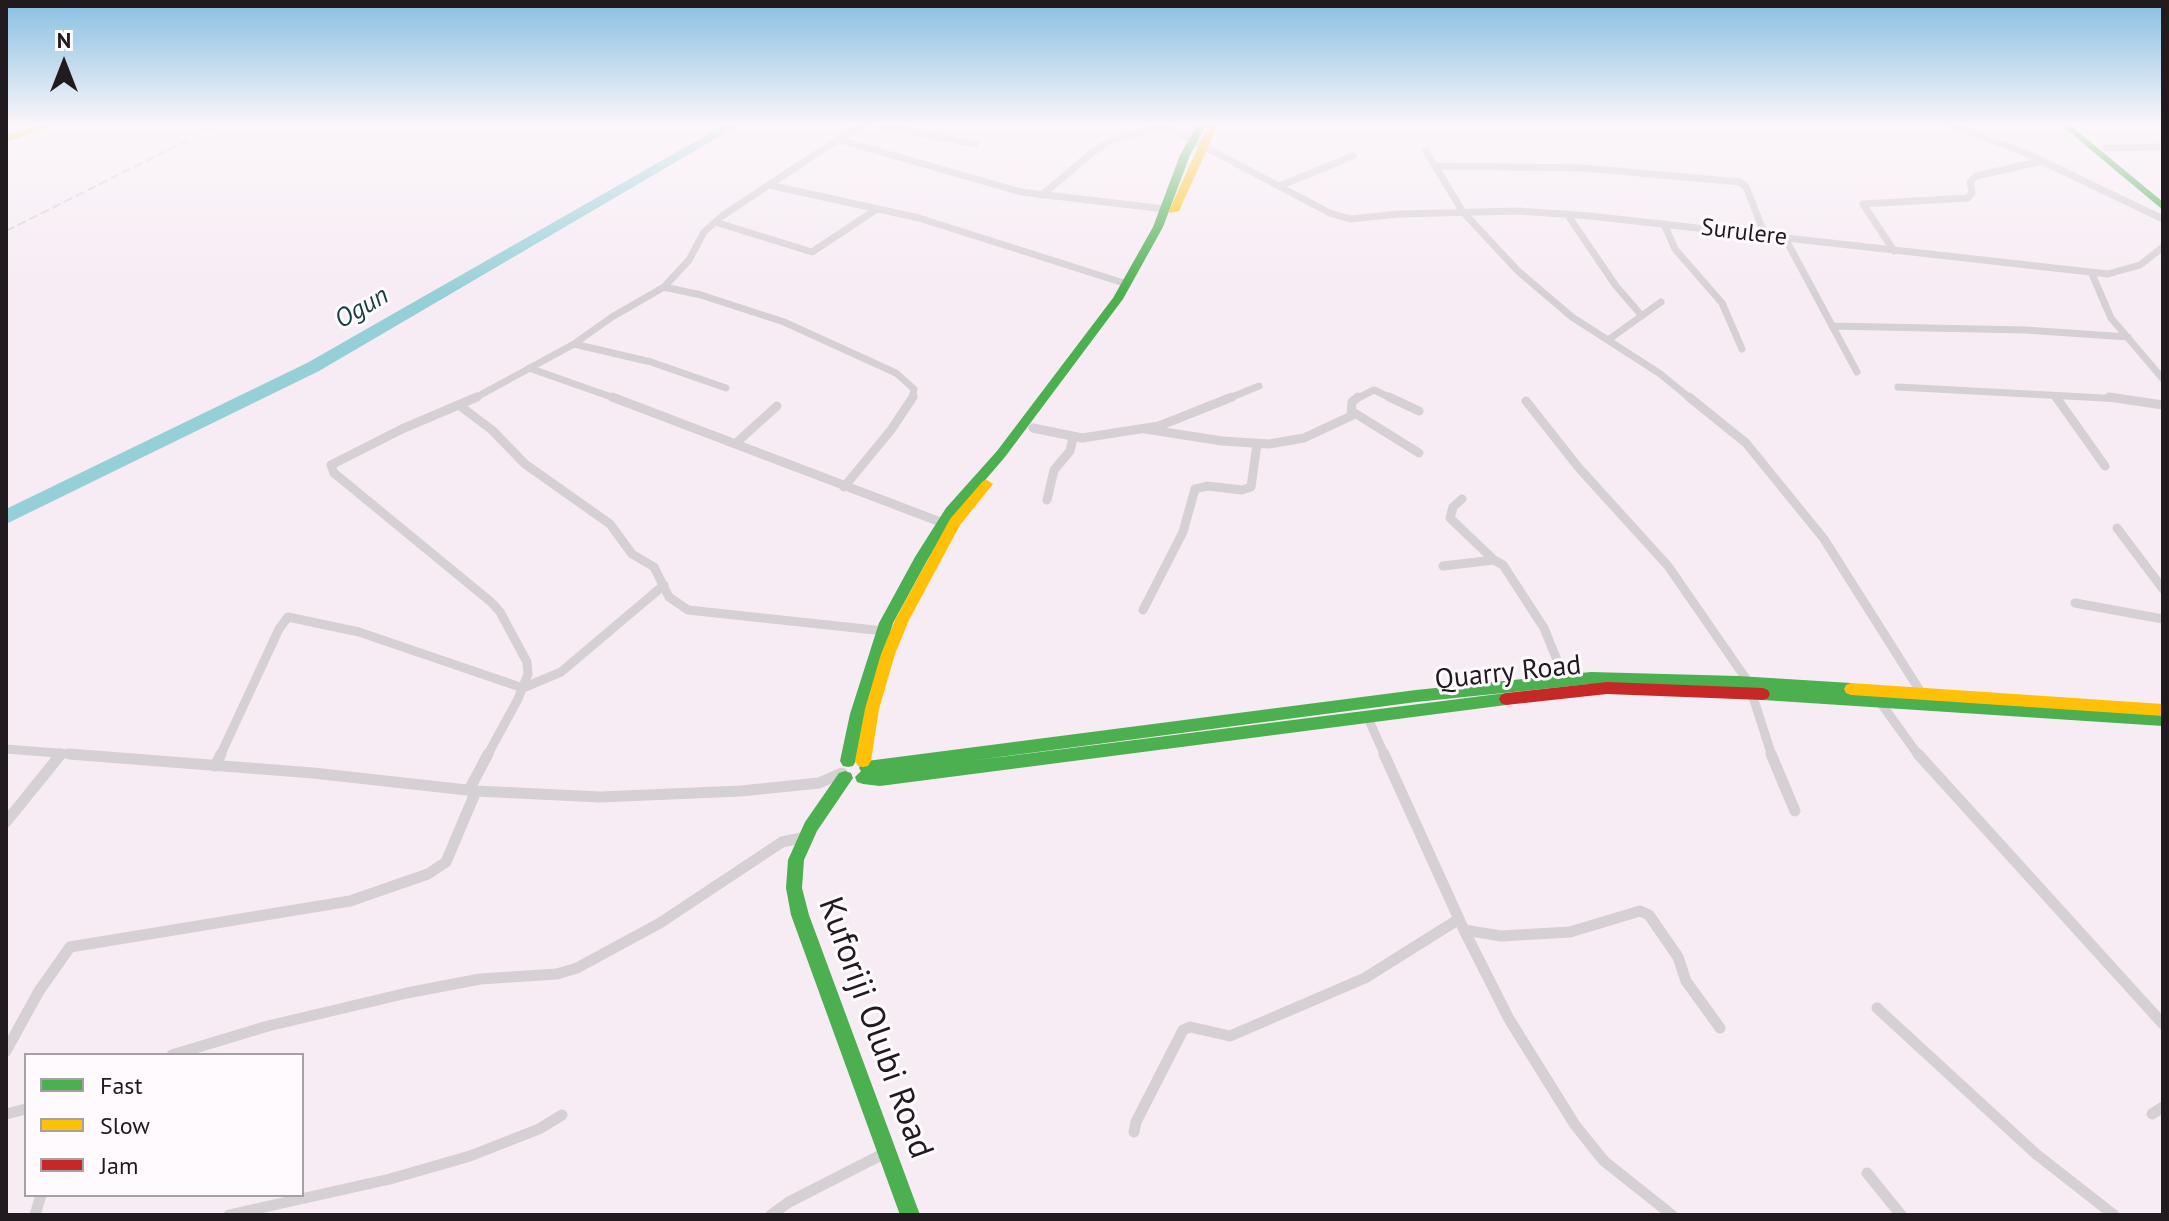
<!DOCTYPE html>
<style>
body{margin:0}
#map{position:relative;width:2169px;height:1221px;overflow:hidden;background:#f7ecf4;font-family:"PT Sans",sans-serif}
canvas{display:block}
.frame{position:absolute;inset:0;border:8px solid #211a1f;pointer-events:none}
.legend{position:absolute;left:24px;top:1053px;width:280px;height:144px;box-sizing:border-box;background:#fefafd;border:2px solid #a6a0a4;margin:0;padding:10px 14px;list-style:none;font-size:24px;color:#211a1f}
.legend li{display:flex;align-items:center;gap:16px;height:40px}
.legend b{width:40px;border:2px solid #a6a0a4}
.north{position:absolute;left:24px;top:24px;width:80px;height:80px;-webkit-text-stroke:6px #fefafd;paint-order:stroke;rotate:0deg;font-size:22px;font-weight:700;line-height:32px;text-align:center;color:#211a1f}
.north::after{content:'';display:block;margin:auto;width:28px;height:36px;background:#211a1f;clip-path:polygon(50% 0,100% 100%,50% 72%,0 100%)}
</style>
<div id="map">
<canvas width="2169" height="1221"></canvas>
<div class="frame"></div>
<ul class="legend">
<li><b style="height:10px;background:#4caf50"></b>Fast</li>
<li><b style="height:10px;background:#ffc107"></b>Slow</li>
<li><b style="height:10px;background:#c62828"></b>Jam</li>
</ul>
<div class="north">N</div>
</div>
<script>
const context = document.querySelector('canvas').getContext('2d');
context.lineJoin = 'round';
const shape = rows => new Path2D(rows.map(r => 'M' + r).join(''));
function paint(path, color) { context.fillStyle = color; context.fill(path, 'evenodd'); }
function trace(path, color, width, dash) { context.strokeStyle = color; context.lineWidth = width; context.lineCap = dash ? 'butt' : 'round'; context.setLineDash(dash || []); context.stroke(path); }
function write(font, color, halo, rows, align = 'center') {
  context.font = font + ' "PT Sans",sans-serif'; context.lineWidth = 6; context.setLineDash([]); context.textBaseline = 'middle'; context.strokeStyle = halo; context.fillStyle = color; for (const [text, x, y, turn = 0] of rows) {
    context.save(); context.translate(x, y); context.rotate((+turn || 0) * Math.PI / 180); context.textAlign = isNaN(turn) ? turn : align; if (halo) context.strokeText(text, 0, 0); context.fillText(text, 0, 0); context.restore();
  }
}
paint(shape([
 [724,125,739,125,319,371,6,524,6,509,307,363,724,125]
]), '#95cfd7');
trace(shape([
 [880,125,975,144],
 [1163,125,1330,213,1350,219,1399,214,1519,211,1590,216,2108,274,2140,265,2163,247],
 [1951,125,2023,152,2163,219],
 [839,140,1021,192,1165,209],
 [2106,148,2163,147],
 [1426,151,1463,212,1518,271,1572,317,1659,373,1691,399],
 [1435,166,1584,168,1740,182,1746,187,1765,235],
 [769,185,919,218,1127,284],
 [1282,185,1353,156],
 [1042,195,1094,151,1112,140,1167,126],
 [1567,214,1616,286,1642,316],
 [715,222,812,252,877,209],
 [1664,224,1675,249,1722,303,1742,349],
 [1785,238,1857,372],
 [1894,251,1863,204,1968,198,1972,193,1970,182,1976,176,2043,161],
 [2092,274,2111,318,2163,379],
 [664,287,701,295,784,322,896,373,914,389,912,399],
 [1832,326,2025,330,2128,337],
 [1608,340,1661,302],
 [574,344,651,362,726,388],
 [529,368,617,399],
 [1898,387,2122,399],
 [2055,396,2057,399],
 [473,399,574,344,612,317,664,287,689,260,704,232,722,216,843,136,865,125],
 [1227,399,1259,386],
 [1356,399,1374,390,1393,399]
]), '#d4d0d3', 7);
trace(shape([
 [477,397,402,429,331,465,334,473,491,602,500,612,527,662,528,674,518,699,487,756],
 [612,397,943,523],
 [1389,397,1419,411],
 [1689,397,1746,443,1824,539,1922,694],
 [2056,397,2105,466],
 [2109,397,2163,405],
 [1526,401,1579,468,1668,566,1749,683],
 [460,406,492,430,525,464,610,524,632,554,654,567,669,597,688,610,884,631],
 [1353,412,1419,453],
 [1033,428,1082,438,1159,426,1232,397],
 [1145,429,1222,441,1269,444,1304,438,1351,416,1352,402,1358,397],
 [736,443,777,406],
 [844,487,891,430,913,397],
 [1462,499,1453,507,1450,518,1494,560],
 [1047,500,1054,470,1070,451,1073,438],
 [2117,528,2163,589],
 [1443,566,1494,560,1503,565,1544,628,1565,680],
 [2075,603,2163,619],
 [1143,610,1183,532,1195,489,1207,486,1242,490,1251,487,1257,444],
 [1752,694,1772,756],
 [1880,702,1919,756],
 [1367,716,1385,756],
 [6,749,95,756],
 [220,756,279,629,288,617,359,632,523,688,561,672,664,585]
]), '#d4d0d3', 9);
trace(shape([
 [69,754,313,773,476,791,600,797,741,791,819,783,842,773],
 [1384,754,1464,930,1509,1019,1575,1125,1604,1161,1672,1215],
 [1771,754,1795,811],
 [1918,754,2163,1024],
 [215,766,221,754],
 [469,790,488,754],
 [6,822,61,754],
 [1464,930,1501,936,1570,932,1640,911,1649,915,1678,957,1686,981,1720,1028],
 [1877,1008,2036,1154,2114,1215],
 [6,1051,39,991,70,947,350,901,428,874,446,862,476,791],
 [172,1055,268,1026,407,993,480,979,557,974,577,968,660,923,782,842,806,837],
 [6,1114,26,1109],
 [2152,1114,2163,1107],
 [1134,1132,1136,1122,1183,1030,1190,1027,1230,1036,1365,978,1459,919],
 [1867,1173,1901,1215],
 [35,1215,41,1195],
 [229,1215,390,1179,470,1156,539,1129,562,1115],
 [771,1215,789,1202,887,1152]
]), '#d4d0d3', 11);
paint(shape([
 [1197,125,1206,125,1190,155,1163,227,1123,299,1005,457,956,514,928,559,893,623,866,714,856,761,853,766,848,767,843,766,840,761,850,714,879,623,915,557,946,508,997,451,1113,298,1153,227,1180,155,1197,125],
 [2061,125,2070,125,2163,202,2163,210,2061,125],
 [1591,672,1738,676,1851,683,1856,685,1858,689,1854,694,2163,714,2163,726,1763,700,1758,698,1756,694,1760,689,1591,684,1416,702,969,761,1506,693,1511,695,1513,699,1511,703,1506,705,880,786,863,784,857,782,855,777,861,771,859,768,861,763,867,761,1416,690,1591,672],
 [845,771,851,773,853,778,817,831,804,860,802,888,809,915,920,1215,900,1215,791,915,786,888,788,860,805,822,839,773,845,771]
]), '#4caf50');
paint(shape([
 [41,125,54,125,6,142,6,136,41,125],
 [1208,125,1218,125,1179,211,1170,213,1169,211,1208,125],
 [987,480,993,484,960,525,909,620,895,654,879,709,871,761,868,766,863,767,858,766,855,761,865,709,881,654,895,620,950,519,983,481,987,480],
 [1851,683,2163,704,2163,716,1851,695,1846,693,1844,689,1846,685,1851,683]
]), '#ffc107');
paint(shape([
 [1607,682,1763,688,1768,690,1770,694,1768,698,1763,700,1607,694,1506,705,1501,703,1499,699,1501,695,1506,693,1607,682]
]), '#c62828');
trace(shape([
 [6,231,218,125]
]), '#d3d1d3', 2, [9, 4]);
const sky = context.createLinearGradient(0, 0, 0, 295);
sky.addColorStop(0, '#87bfe1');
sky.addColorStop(0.42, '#fbf6fa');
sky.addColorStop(1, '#fbf6fa00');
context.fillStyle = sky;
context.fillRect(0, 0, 2169, 295);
write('24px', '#211a1f', '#fefafd', [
 ["Surulere",1744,233,7]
]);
write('italic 26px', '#143e42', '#fefafd', [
 ["Ogun",362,308,-30]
]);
write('28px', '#211a1f', '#fefafd', [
 ["Quarry Road",1508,673,-6]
]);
write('34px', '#211a1f', '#fefafd', [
 ["Kuforiji Olubi Road",875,1028,70]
]);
</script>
